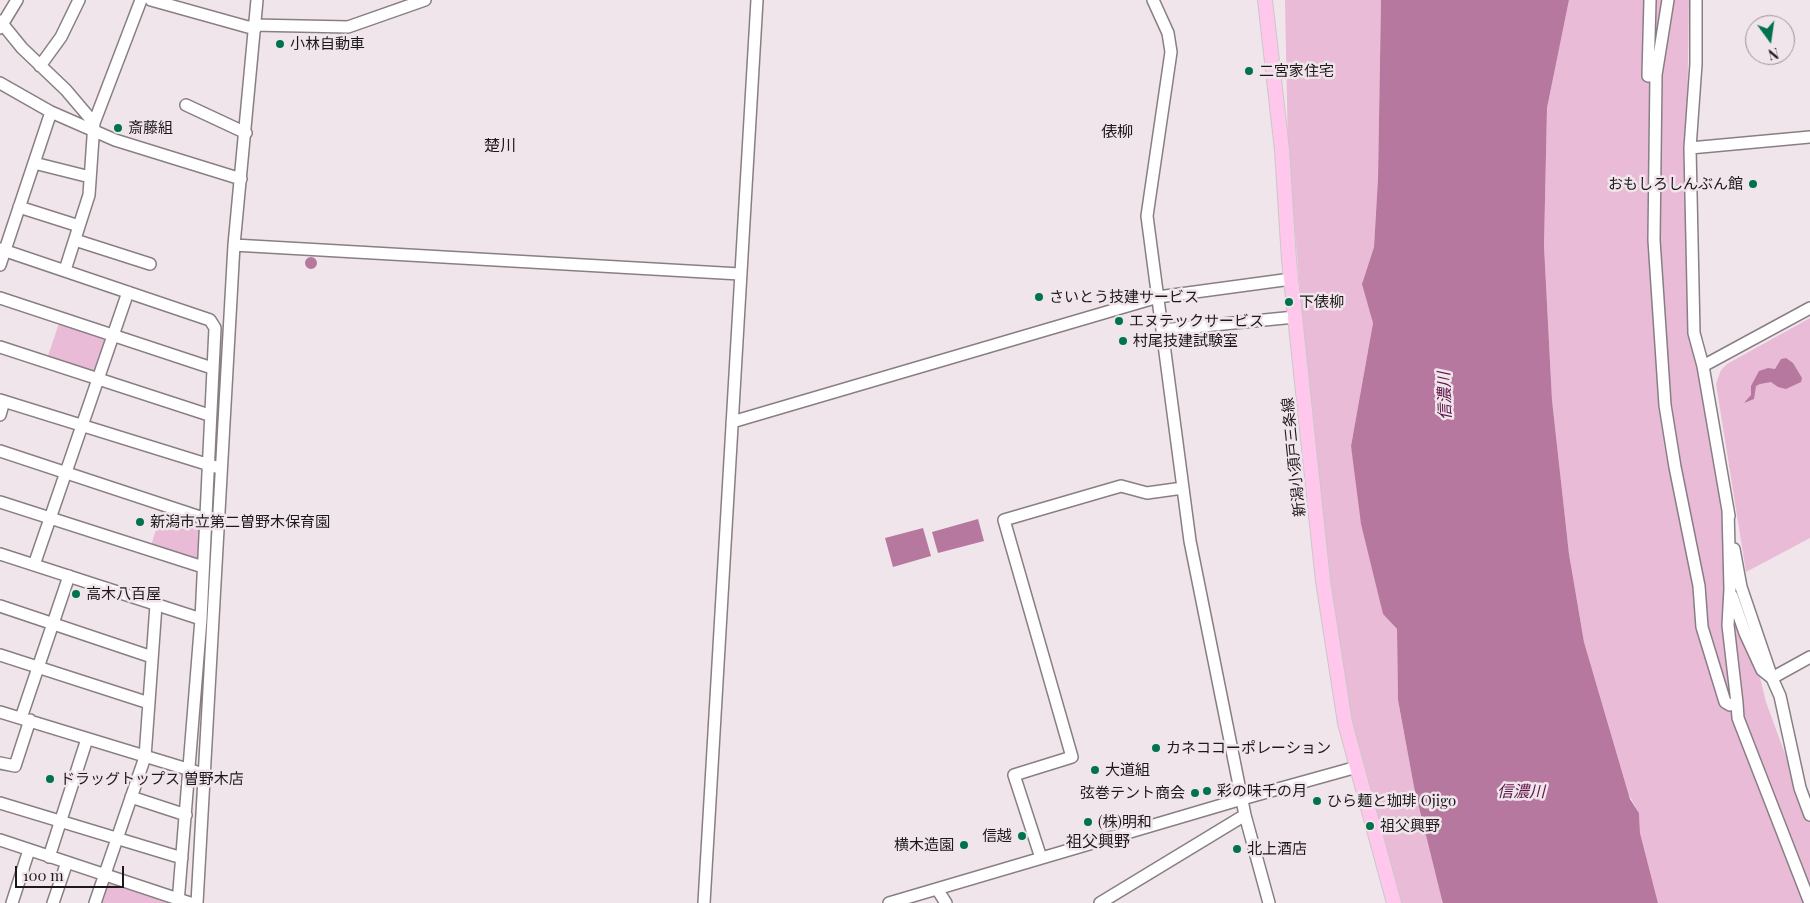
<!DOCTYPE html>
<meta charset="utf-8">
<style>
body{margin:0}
#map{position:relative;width:1810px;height:903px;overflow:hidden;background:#f0e5eb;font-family:"Playfair Display",serif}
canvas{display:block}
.north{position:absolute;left:1745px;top:15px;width:50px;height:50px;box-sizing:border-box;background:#f0e5eb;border:1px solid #9c9398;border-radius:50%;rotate:166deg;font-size:14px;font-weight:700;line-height:20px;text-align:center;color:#1d191b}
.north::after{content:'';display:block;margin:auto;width:18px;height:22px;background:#00734d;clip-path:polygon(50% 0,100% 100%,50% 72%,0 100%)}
.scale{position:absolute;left:15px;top:866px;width:109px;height:22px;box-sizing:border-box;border:2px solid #1d191b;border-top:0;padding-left:6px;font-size:15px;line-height:18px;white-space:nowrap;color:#1d191b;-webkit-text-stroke:4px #f0e5eb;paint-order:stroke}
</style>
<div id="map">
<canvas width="1810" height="903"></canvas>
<div class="north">N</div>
<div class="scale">100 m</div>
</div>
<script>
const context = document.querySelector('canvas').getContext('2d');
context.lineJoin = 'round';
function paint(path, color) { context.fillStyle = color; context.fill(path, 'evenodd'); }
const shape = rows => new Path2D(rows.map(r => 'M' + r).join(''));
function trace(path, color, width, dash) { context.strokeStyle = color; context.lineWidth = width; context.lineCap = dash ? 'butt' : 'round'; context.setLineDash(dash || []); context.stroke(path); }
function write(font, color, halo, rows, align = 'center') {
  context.font = font + ' "Playfair Display","Noto Sans JP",serif'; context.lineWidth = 5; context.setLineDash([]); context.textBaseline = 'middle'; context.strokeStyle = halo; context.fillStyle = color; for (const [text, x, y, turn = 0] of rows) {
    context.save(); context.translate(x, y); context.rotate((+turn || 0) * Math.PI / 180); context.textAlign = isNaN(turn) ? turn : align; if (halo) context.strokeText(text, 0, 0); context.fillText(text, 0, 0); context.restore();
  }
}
paint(shape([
 [1285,0,1381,0,1378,178,1374,247,1363,281,1373,323,1351,446,1383,614,1397,629,1398,700,1414,787,1443,903,1401,903,1351,718,1340,660,1311,416,1288,152],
 [1569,0,1689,0,1687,126,1703,390,1712,456,1736,581,1766,702,1810,822,1810,903,1658,903,1640,833,1639,813,1629,795,1584,642,1569,554,1552,400,1544,246,1547,108],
 [1810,318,1810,538,1746,572,1716,384,1721,370,1727,364],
 [60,320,105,336,107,341,97,372,89,374,47,359],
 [162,509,200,521,201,560,197,562,151,546],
 [106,881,168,901,170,903,99,903]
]), '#eabbd7');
paint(shape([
 [1381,0,1569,0,1547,108,1544,246,1552,400,1569,554,1584,642,1630,799,1639,813,1640,833,1658,903,1443,903,1442,900,1414,787,1398,700,1397,629,1383,614,1361,524,1351,446,1373,323,1362,284,1374,247,1378,178],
 '305 263a6 6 0 1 1 12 0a6 6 0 1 1-12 0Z',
 [1786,358,1793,363,1802,378,1801,382,1786,389,1778,387,1771,382,1760,384,1756,386,1754,399,1744,403,1751,395,1751,386,1759,371,1768,368,1775,369,1781,359],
 [978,519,984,541,938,553,932,532],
 [923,528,931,556,893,567,885,538]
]), '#b6789f');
const minor = shape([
 [151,0,255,29],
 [1153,0,1168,33,1171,52,1147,216,1190,541,1245,815,1269,903],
 [1650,0,1648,76,1656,75],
 [1668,0,1656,75,1654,240,1665,405,1675,467,1699,586,1702,627,1725,702,1730,705,1737,703,1728,625,1730,589,1728,509],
 [1696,0,1696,64,1690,148,1694,333,1703,366,1729,516],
 [0,21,22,48,66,90,94,123,89,195,65,270],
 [253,25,348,27,425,0],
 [0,28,17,0],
 [40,66,61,37,79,0],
 [0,83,51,112,115,140,241,179],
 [186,105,246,133],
 [94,123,141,0],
 [1690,148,1810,137],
 [34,163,90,177],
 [19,207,79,226],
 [75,240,150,264],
 [234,245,740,274],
 [0,249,210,320,215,328,201,619,178,903],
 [0,265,51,112],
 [0,298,212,368],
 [1162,330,1295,317],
 [0,347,209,415],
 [1703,366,1810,308],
 [0,400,216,467],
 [0,415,4,401],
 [732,422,1158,297,1291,279],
 [0,451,206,519],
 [0,502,203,567],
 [1734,549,1741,587,1772,678,1810,657],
 [0,554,201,619],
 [34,565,128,292],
 [1732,596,1745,633,1762,670,1772,678,1780,696,1800,788,1810,815],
 [0,606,152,657],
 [0,655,149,703],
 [1737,703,1738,718,1810,903],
 [0,712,197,772],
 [21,718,69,576],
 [0,763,15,766,30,720],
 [131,797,186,815],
 [0,803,182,858],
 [0,840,190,903],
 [49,857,87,739],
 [1041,858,1014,775,1072,757,1004,520,1121,486,1147,493,1183,488],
 [937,889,946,903],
 [12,903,29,850],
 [53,903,67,862],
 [95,903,145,757,156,605],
 [197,903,234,245,257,0],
 [704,903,757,0],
 [889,903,1242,799,1357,767],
 [1100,903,1245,815]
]);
const major = shape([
 [1265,0,1282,150,1289,260,1323,581,1345,723,1394,903]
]);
trace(minor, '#887f84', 14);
trace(major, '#c9c8c8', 16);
trace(minor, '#fff', 11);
trace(major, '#ffc7eb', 14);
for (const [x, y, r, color] of [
 [280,44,5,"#00734d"],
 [1249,71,5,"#00734d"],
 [118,128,5,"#00734d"],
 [1753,184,5,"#00734d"],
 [1039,297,5,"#00734d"],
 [1289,302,5,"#00734d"],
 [1119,321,5,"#00734d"],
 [1123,341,5,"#00734d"],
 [140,522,5,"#00734d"],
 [76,594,5,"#00734d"],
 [1156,748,5,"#00734d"],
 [1095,770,5,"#00734d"],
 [50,779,5,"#00734d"],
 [1207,791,5,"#00734d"],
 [1195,793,5,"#00734d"],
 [1317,801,5,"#00734d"],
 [1088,822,5,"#00734d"],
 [1370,826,5,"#00734d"],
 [1022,836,5,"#00734d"],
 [964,845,5,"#00734d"],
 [1237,849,5,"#00734d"]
]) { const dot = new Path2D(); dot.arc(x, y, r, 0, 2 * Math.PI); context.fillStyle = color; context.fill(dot); trace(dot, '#f0e5eb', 2); }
write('15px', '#1d191b', '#f0e5eb', [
 ["小林自動車",290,44],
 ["二宮家住宅",1259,71],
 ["斎藤組",128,128],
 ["おもしろしんぶん館",1743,184,"right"],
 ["さいとう技建サービス",1049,297],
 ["下俵柳",1299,302],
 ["エヌテックサービス",1129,321],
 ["村尾技建試験室",1133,341],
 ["新潟市立第二曽野木保育園",150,522],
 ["高木八百屋",86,594],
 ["カネココーポレーション",1166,748],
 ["大道組",1105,770],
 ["ドラッグトップス 曽野木店",60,779],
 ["彩の味千の月",1217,791],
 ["弦巻テント商会",1185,793,"right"],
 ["ひら麺と珈琲 Ojigo",1327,801],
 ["(株)明和",1098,822],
 ["祖父興野",1380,826],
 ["信越",1012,836,"right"],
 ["横木造園",954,845,"right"],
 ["北上酒店",1247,849]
], 'left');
write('15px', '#1d191b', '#f0e5eb', [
 ["新潟小須戸三条線",1294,457,-96]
]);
write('16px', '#1d191b', '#f0e5eb', [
 ["俵柳",1117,132],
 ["楚川",500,146],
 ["祖父興野",1098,842]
]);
write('italic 16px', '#5e1349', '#f0e5eb', [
 ["信濃川",1445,396,-92],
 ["信濃川",1521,792]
]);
</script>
